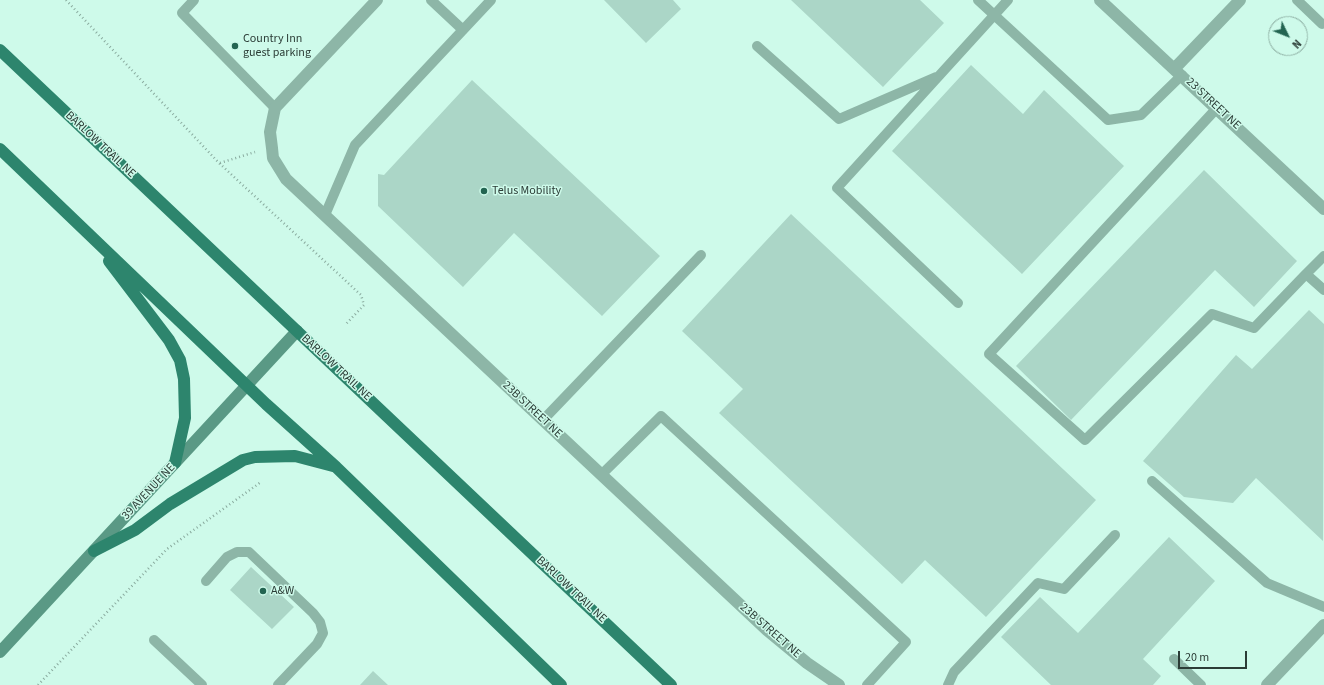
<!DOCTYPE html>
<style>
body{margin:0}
#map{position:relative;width:1324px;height:685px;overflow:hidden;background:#cefaea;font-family:"Source Sans 3",sans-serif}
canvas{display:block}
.north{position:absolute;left:1268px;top:16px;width:40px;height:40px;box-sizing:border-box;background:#cefaea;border:1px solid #8daea2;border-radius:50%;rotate:133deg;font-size:11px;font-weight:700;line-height:16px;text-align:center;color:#2b3c36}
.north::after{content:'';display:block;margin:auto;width:14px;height:18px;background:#236451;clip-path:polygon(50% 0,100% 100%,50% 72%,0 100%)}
.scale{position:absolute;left:1178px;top:651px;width:69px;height:18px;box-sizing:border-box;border:2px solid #2b3c36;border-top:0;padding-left:5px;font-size:12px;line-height:14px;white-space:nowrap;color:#2b3c36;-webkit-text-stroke:3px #cefaea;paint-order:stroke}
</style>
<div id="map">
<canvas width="1324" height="685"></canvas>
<div class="north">N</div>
<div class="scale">20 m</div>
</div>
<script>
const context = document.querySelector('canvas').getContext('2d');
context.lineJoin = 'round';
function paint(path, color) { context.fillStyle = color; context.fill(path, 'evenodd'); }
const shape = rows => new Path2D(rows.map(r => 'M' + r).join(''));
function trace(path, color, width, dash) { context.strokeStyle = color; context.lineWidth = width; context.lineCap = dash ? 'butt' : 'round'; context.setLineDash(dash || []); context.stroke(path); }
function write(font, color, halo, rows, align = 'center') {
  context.font = font + ' "Source Sans 3",sans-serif'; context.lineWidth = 3; context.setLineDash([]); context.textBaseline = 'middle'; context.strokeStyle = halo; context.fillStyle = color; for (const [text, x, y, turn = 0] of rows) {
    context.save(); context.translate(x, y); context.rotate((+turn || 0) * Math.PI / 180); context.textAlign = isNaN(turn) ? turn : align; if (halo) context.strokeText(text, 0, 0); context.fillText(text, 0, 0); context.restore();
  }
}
paint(shape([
 [604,0,673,0,681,9,646,43],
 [791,0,920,0,944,23,883,87],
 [971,65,1023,114,1044,90,1124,166,1022,274,892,151],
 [472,80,660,256,602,316,514,233,463,287,378,206,378,174,384,175],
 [1204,170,1297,261,1254,307,1215,270,1071,420,1016,366],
 [791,214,1096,500,986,617,925,560,902,584,719,413,743,389,682,331],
 [1309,310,1324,324,1323,541,1256,478,1233,503,1184,497,1143,461,1236,355,1252,369],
 [1169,537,1215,581,1143,659,1161,676,1153,685,1051,685,1001,637,1040,597,1078,633],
 [251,567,294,607,272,629,230,590],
 [373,671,388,685,360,685]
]), '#abd6c7');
trace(shape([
 [66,0,219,163,361,295,364,305,345,325],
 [220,163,255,152],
 [38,685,167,549,261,482]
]), '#89aa9e', 2.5, [1, 3]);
trace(shape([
 [194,0,182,13,275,108],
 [431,0,463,30],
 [978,0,1108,120,1141,115,1182,75],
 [1297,0,1322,24],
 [757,46,839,119,936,77],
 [1217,108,989,354,1085,440,1212,314,1254,328,1306,274],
 [325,215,355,145,491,0],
 [1324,256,1306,274,1324,290],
 [958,303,837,188,1008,0],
 [543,420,701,255],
 [601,475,661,416,906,642,867,685],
 [1152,481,1267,583,1324,607],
 [206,581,227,557,237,552,249,552,313,613,320,622,323,633,317,644,278,685],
 [154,640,202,685],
 [1174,659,1201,685],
 [948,685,954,672,1038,583,1064,589,1115,535]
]), '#8db6a7', 10);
trace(shape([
 [377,0,275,108,270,132,272,148,273,158,286,179,767,630,807,663,839,685],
 [1100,0,1324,209],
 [1175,68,1240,0],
 [1267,685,1324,625]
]), '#8db6a7', 12);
trace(shape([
 [0,652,297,331]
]), '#5a9985', 12);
trace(shape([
 [0,50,671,685],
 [0,149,266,404,336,467,561,685],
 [109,261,169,340,180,360,184,379,185,418,175,463],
 [94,551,135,530,170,504,243,460,255,457,295,456,333,466]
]), '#2d856d', 12);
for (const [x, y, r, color] of [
 [235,46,4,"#236451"],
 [484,191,4,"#236451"],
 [263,591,4,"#236451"]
]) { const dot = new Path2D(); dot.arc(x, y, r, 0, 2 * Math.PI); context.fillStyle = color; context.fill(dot); trace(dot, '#cefaea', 1.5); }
write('12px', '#2b3c36', '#cefaea', [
 ["Country Inn",243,39],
 ["guest parking",243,53],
 ["Telus Mobility",492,191],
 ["A&W",271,591]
], 'left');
write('12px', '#2b3c36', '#cefaea', [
 ["23 STREET NE",1213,104,43],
 ["BARLOW TRAIL NE",100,145,43],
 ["BARLOW TRAIL NE",336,368,43],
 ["23B STREET NE",532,410,43],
 ["39 AVENUE NE",149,492,-47],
 ["BARLOW TRAIL NE",571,590,43],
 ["23B STREET NE",770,631,41]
]);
</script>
